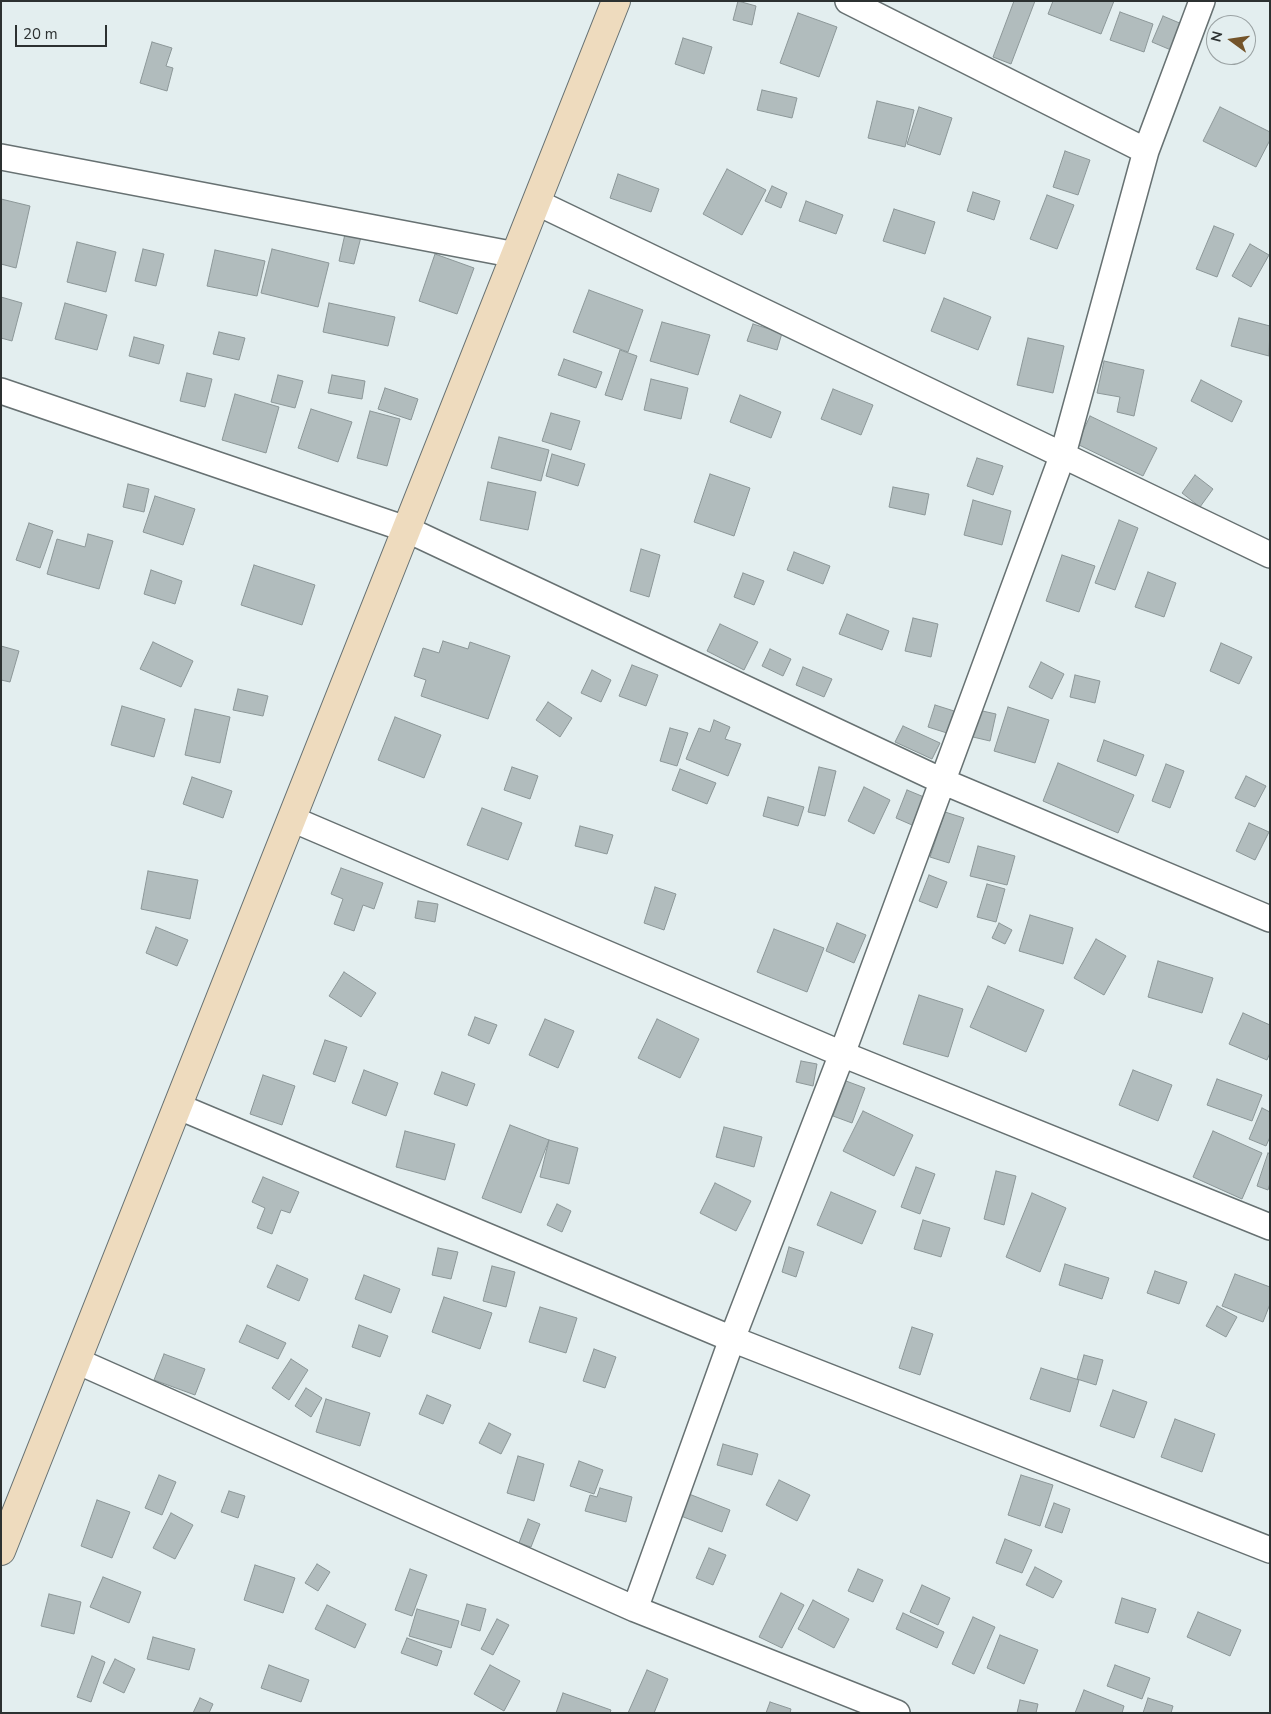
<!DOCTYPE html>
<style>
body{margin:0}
#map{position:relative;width:1271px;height:1714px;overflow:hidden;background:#e3eeef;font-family:"Nunito Sans",sans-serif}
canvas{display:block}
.frame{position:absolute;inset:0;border:2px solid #2c3131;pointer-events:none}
.north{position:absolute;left:1206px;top:15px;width:50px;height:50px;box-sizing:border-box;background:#e3eeef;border:1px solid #9aa2a3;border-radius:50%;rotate:284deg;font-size:14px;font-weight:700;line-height:20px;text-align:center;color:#2c3131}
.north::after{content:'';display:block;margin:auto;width:18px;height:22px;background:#74542a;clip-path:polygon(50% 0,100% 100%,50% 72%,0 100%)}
.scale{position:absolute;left:15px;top:25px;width:92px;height:22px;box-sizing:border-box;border:2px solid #2c3131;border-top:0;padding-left:6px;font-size:15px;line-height:18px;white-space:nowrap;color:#2c3131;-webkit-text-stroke:4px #e3eeef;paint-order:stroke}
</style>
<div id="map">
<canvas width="1271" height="1714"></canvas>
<div class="frame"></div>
<div class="north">N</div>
<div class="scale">20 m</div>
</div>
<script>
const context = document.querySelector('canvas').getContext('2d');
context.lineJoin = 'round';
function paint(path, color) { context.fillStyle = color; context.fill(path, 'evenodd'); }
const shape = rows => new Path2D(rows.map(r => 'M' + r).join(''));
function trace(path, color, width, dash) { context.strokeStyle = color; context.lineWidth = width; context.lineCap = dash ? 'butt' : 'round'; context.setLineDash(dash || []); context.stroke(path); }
const building = shape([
 [738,1,756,6,752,25,733,20,738,1],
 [1014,1,1035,1,1011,64,993,57,1014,1],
 [1053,1,1114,1,1101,34,1048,14,1053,1],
 [1120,12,1153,24,1144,52,1110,40,1120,12],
 [798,13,837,27,819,77,780,63,798,13],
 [1163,16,1189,27,1178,53,1152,42,1163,16],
 [683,38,712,47,704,74,675,64,683,38],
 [152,42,172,48,166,66,173,68,167,91,140,83,152,42],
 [762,90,797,98,792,118,757,110,762,90],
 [877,101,914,110,905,147,868,138,877,101],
 [919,107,952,118,940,155,907,144,919,107],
 [1220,107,1270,132,1270,140,1256,167,1203,141,1220,107],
 [1065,151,1090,160,1078,195,1053,187,1065,151],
 [727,169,766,190,742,235,703,214,727,169],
 [618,174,659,189,651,212,610,198,618,174],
 [772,186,787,193,781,208,765,201,772,186],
 [973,192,1000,201,994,220,967,211,973,192],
 [1047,195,1074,205,1057,249,1030,239,1047,195],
 [1,199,30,206,16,268,1,264,1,199],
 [806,201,843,215,836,234,799,221,806,201],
 [894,209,935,222,925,254,883,241,894,209],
 [1214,226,1234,234,1217,277,1196,269,1214,226],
 [345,234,361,237,354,264,339,261,345,234],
 [77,242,116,252,106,292,67,282,77,242],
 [1250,244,1269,255,1251,287,1232,276,1250,244],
 [143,249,164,254,156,286,135,281,143,249],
 [272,249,329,263,318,307,261,293,272,249],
 [215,250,265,261,257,296,207,286,215,250],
 [435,254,474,268,457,314,419,301,435,254],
 [589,290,643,310,628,352,573,332,589,290],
 [1,297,22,303,12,341,1,338,1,297],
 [944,298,991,317,978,350,931,331,944,298],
 [65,303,107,315,97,350,55,339,65,303],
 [329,303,395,317,388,346,323,332,329,303],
 [1239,318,1270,326,1269,356,1231,346,1239,318],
 [662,322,710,335,698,375,650,361,662,322],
 [753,324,782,333,777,350,747,341,753,324],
 [219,332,245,338,239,360,213,354,219,332],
 [134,337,164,345,159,364,129,356,134,337],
 [1028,338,1064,346,1053,393,1017,385,1028,338],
 [620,350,637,356,622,400,605,395,620,350],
 [564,359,602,372,596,388,558,375,564,359],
 [1104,361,1144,370,1134,416,1117,412,1120,397,1097,393,1104,361],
 [187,373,212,379,205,407,180,401,187,373],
 [278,375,303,381,295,408,271,402,278,375],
 [332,375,365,381,362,399,328,393,332,375],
 [651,379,688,388,681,419,644,410,651,379],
 [1201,380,1242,401,1232,422,1191,401,1201,380],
 [385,388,418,399,411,420,378,409,385,388],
 [833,389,873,405,861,435,821,419,833,389],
 [235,394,279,407,266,453,222,440,235,394],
 [740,395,781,412,771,438,730,422,740,395],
 [311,409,352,422,338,462,298,448,311,409],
 [370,411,400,419,387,466,357,458,370,411],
 [551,413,580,421,571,450,542,441,551,413],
 [1090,416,1157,448,1143,476,1077,444,1090,416],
 [499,437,549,450,541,481,491,468,499,437],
 [552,454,585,464,578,486,546,476,552,454],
 [977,458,1003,466,993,495,967,486,977,458],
 [710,474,750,488,734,536,694,522,710,474],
 [1195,475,1213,489,1200,507,1182,493,1195,475],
 [488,482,536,492,528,530,480,520,488,482],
 [128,484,149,489,144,512,123,507,128,484],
 [893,487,929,494,925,515,889,507,893,487],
 [155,496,195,509,183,545,143,532,155,496],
 [973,500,1011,511,1002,545,964,535,973,500],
 [1119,520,1138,528,1115,590,1095,583,1119,520],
 [29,523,53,531,40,568,16,560,29,523],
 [88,534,113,541,99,589,47,574,57,539,85,547,88,534],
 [641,549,660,555,649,597,630,591,641,549],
 [794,552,830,566,823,584,787,570,794,552],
 [1062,555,1095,566,1079,612,1046,601,1062,555],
 [254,565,315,585,302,625,241,605,254,565],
 [151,570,182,581,175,604,144,594,151,570],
 [1148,572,1176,583,1164,617,1135,607,1148,572],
 [743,573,764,581,754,605,734,597,743,573],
 [847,614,889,631,882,650,839,634,847,614],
 [913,618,938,624,931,657,905,651,913,618],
 [720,624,758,642,744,670,707,651,720,624],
 [443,641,468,649,470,642,510,656,488,719,421,696,426,680,414,676,423,648,439,653,443,641],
 [153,642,193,661,181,687,140,669,153,642],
 [1221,643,1252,657,1239,684,1210,671,1221,643],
 [1,646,19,651,10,682,1,680,1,646],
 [770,649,791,659,783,676,762,666,770,649],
 [1041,662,1064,674,1052,699,1029,687,1041,662],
 [632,665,658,675,646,706,619,696,632,665],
 [803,667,832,679,824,697,796,685,803,667],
 [592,670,611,680,601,702,581,693,592,670],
 [1075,675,1100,681,1095,703,1070,697,1075,675],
 [238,689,268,696,263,716,233,710,238,689],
 [548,702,572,718,560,737,536,720,548,702],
 [935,705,954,711,947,733,928,727,935,705],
 [122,706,165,719,154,757,111,745,122,706],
 [1008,707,1049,720,1035,763,994,751,1008,707],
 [195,709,230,717,220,763,185,755,195,709],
 [978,710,996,714,990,741,973,737,978,710],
 [395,717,441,735,424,778,378,760,395,717],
 [714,720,730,727,725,739,741,744,728,776,686,759,699,728,710,732,714,720],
 [903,726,940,743,932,759,895,742,903,726],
 [670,728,688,733,677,766,660,761,670,728],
 [1104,740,1144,755,1136,776,1097,761,1104,740],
 [1058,763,1134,795,1118,833,1043,801,1058,763],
 [1166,764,1184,771,1170,808,1152,801,1166,764],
 [512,767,538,776,530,799,504,790,512,767],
 [819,767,836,771,825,816,808,812,819,767],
 [680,769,716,783,707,804,672,790,680,769],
 [1246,776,1266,786,1255,807,1235,798,1246,776],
 [192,777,232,791,223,818,183,804,192,777],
 [864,787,890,800,874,834,848,821,864,787],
 [907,790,924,797,912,825,896,818,907,790],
 [768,797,804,807,798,826,763,816,768,797],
 [482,808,522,823,508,860,467,845,482,808],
 [945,812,964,818,949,863,930,857,945,812],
 [1249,823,1269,832,1255,860,1236,851,1249,823],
 [580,826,613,835,607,854,575,846,580,826],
 [978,846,1015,856,1007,885,970,876,978,846],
 [341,868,383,883,374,909,363,905,354,931,334,924,343,899,331,894,341,868],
 [148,871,198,880,190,919,141,909,148,871],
 [929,875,947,882,937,908,919,901,929,875],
 [987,884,1005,889,996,922,977,917,987,884],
 [655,887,676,894,664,930,644,923,655,887],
 [418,901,438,904,435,922,415,918,418,901],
 [1030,915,1073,928,1063,964,1019,951,1030,915],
 [837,923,866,935,854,963,826,951,837,923],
 [999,923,1012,930,1005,944,992,938,999,923],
 [156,927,188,940,177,966,146,953,156,927],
 [774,929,824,948,807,992,757,972,774,929],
 [1096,939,1126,956,1104,995,1074,978,1096,939],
 [1158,961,1213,978,1202,1013,1148,997,1158,961],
 [344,972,376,993,361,1017,329,996,344,972],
 [988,986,1044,1010,1026,1052,970,1027,988,986],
 [919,995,963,1009,948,1057,903,1044,919,995],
 [1243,1013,1270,1025,1270,1053,1267,1060,1229,1044,1243,1013],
 [475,1017,497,1025,489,1044,468,1035,475,1017],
 [545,1019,574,1031,558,1068,529,1055,545,1019],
 [657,1019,699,1039,680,1078,638,1058,657,1019],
 [325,1040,347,1047,335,1082,313,1074,325,1040],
 [801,1061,817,1064,813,1086,796,1082,801,1061],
 [364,1070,398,1083,386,1116,352,1103,364,1070],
 [1133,1070,1172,1085,1158,1121,1119,1105,1133,1070],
 [442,1072,475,1084,467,1106,434,1094,442,1072],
 [263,1075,295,1086,282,1125,250,1114,263,1075],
 [1217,1079,1262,1095,1252,1121,1207,1105,1217,1079],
 [846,1081,865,1088,852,1123,833,1116,846,1081],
 [1262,1108,1270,1112,1270,1137,1266,1146,1249,1139,1262,1108],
 [863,1111,913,1135,894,1176,843,1151,863,1111],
 [510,1125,549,1140,521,1213,482,1198,510,1125],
 [724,1127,762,1137,754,1167,716,1157,724,1127],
 [405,1131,455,1144,445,1180,396,1167,405,1131],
 [1213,1131,1262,1153,1242,1199,1193,1177,1213,1131],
 [549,1140,578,1148,569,1184,540,1177,549,1140],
 [1268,1153,1270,1154,1270,1183,1268,1190,1257,1186,1268,1153],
 [916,1167,935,1174,920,1214,901,1207,916,1167],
 [996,1171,1016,1176,1004,1225,984,1219,996,1171],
 [263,1177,299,1192,290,1213,281,1210,272,1234,257,1228,265,1208,252,1202,263,1177],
 [715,1183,751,1201,736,1231,700,1213,715,1183],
 [831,1192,876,1211,862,1244,817,1225,831,1192],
 [1032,1193,1066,1208,1040,1272,1006,1257,1032,1193],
 [557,1204,571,1211,562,1232,547,1225,557,1204],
 [923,1220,950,1228,941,1257,914,1249,923,1220],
 [789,1247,804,1252,796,1277,782,1272,789,1247],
 [438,1248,458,1252,451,1279,432,1275,438,1248],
 [1065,1264,1109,1278,1102,1299,1059,1285,1065,1264],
 [277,1265,308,1279,299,1301,267,1287,277,1265],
 [492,1266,515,1272,506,1307,483,1301,492,1266],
 [1155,1271,1187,1282,1179,1304,1147,1293,1155,1271],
 [1235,1274,1270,1287,1270,1304,1263,1322,1222,1306,1235,1274],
 [364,1275,400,1289,391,1313,355,1299,364,1275],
 [444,1297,492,1313,480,1349,432,1332,444,1297],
 [1217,1306,1237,1317,1226,1337,1206,1326,1217,1306],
 [540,1307,577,1318,566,1353,529,1342,540,1307],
 [247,1325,286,1343,278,1359,239,1342,247,1325],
 [359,1325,388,1336,380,1357,352,1347,359,1325],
 [912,1327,933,1334,920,1375,899,1368,912,1327],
 [594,1349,616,1357,605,1388,583,1381,594,1349],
 [164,1354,205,1369,195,1395,154,1380,164,1354],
 [1084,1355,1103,1360,1096,1385,1077,1379,1084,1355],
 [291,1359,308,1370,289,1400,272,1388,291,1359],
 [1041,1368,1079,1380,1070,1412,1030,1399,1041,1368],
 [306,1388,322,1398,311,1417,295,1406,306,1388],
 [1113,1390,1147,1402,1134,1438,1100,1426,1113,1390],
 [427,1395,451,1405,443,1424,419,1414,427,1395],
 [326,1399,370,1413,360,1446,316,1432,326,1399],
 [1175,1419,1215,1434,1202,1472,1161,1457,1175,1419],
 [489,1423,511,1434,501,1454,479,1443,489,1423],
 [723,1444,758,1454,752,1475,717,1465,723,1444],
 [518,1456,544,1464,534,1501,507,1493,518,1456],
 [579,1461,603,1470,594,1494,570,1486,579,1461],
 [159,1475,176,1482,162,1515,145,1508,159,1475],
 [1021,1475,1053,1485,1040,1526,1008,1515,1021,1475],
 [779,1480,810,1495,797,1521,766,1505,779,1480],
 [600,1488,632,1497,626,1522,585,1511,590,1495,597,1497,600,1488],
 [229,1491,245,1496,238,1518,221,1512,229,1491],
 [689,1494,730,1510,722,1532,681,1516,689,1494],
 [97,1500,130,1512,112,1558,81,1546,97,1500],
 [1054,1503,1070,1509,1062,1533,1045,1527,1054,1503],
 [171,1513,193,1525,175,1559,153,1548,171,1513],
 [528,1519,540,1524,531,1547,519,1543,528,1519],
 [1005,1539,1032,1550,1022,1573,996,1563,1005,1539],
 [709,1548,726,1555,713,1585,696,1578,709,1548],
 [317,1564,330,1572,318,1591,305,1583,317,1564],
 [255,1565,295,1578,283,1613,244,1600,255,1565],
 [1035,1567,1062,1581,1053,1598,1026,1585,1035,1567],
 [410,1569,427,1575,412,1616,395,1610,410,1569],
 [858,1569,883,1580,873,1602,848,1591,858,1569],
 [103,1577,141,1592,129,1623,90,1607,103,1577],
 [922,1585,950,1598,938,1625,910,1612,922,1585],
 [781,1593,804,1605,782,1648,759,1637,781,1593],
 [49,1594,81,1602,74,1634,41,1626,49,1594],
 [1122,1598,1156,1609,1148,1633,1115,1623,1122,1598],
 [813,1600,849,1619,834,1648,798,1629,813,1600],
 [467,1604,486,1609,480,1631,461,1625,467,1604],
 [327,1605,366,1624,355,1648,315,1629,327,1605],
 [417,1609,459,1621,451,1648,409,1636,417,1609],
 [1198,1612,1241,1630,1230,1656,1187,1637,1198,1612],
 [903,1613,944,1632,937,1648,896,1629,903,1613],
 [973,1617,995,1627,974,1674,952,1664,973,1617],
 [497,1619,509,1625,493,1655,481,1649,497,1619],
 [1000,1635,1038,1650,1024,1684,987,1668,1000,1635],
 [153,1637,195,1649,189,1670,147,1659,153,1637],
 [407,1638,442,1651,437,1666,401,1653,407,1638],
 [92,1656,105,1662,91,1702,77,1697,92,1656],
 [115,1659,135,1669,124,1693,103,1683,115,1659],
 [269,1665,309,1680,301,1702,261,1688,269,1665],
 [490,1665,520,1681,504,1711,474,1694,490,1665],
 [1115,1665,1150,1678,1142,1699,1107,1686,1115,1665],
 [647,1670,668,1679,654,1713,628,1713,647,1670],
 [1084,1690,1124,1706,1122,1713,1075,1713,1084,1690],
 [563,1693,611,1710,610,1713,556,1713,563,1693],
 [200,1698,213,1704,209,1713,193,1713,200,1698],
 [1148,1698,1173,1706,1171,1713,1143,1713,1148,1698],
 [1020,1700,1038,1704,1036,1713,1017,1713,1020,1700],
 [770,1702,791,1709,790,1713,766,1713,770,1702]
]);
paint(building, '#b1bcbd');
trace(building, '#8c9798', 1);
const street = shape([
 [848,1,1146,151],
 [1,157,516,255],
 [536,202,1270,555],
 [1,391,406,529,942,781,1270,919],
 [292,819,842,1054,1270,1227],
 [177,1106,732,1339,1270,1550],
 [77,1361,635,1609,897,1713],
 [635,1609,732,1339,842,1054,1063,454,1146,151,1202,1]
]);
const secondary = shape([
 [1,1551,616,1]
]);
trace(street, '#677172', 28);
trace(secondary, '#677172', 30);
trace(street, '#fff', 25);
trace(secondary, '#eedbbe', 28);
</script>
